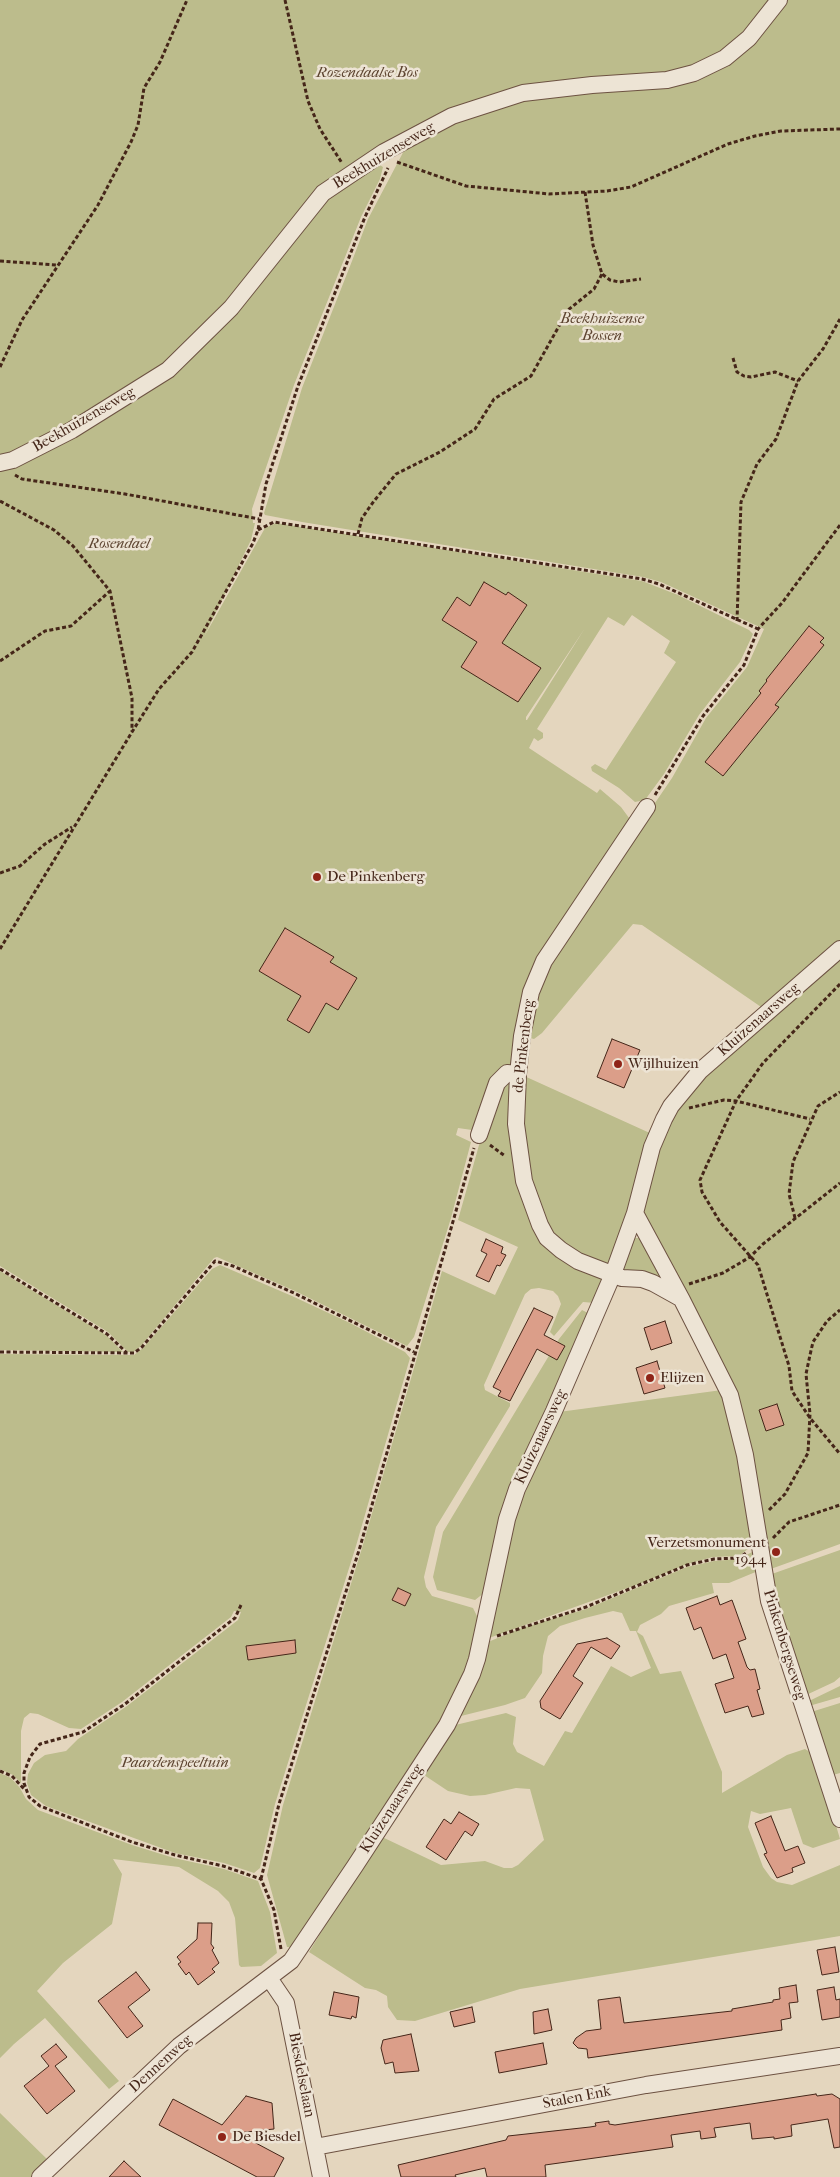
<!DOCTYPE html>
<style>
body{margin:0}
canvas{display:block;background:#e4d6be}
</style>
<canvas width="840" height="2177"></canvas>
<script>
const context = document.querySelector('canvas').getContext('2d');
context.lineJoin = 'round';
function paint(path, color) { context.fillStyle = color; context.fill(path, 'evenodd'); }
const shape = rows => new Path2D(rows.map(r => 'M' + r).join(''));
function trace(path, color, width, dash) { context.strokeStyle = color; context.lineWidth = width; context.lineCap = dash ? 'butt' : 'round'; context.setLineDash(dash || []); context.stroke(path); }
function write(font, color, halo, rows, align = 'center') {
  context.font = font + ' "IM FELL French Canon",serif'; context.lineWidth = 5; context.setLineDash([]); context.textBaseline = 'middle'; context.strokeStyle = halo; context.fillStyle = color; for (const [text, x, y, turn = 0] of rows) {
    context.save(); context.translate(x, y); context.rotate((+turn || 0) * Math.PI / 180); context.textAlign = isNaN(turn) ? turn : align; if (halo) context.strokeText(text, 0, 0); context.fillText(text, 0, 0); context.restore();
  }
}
paint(shape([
 [0,0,774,0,745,36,693,69,522,89,334,176,227,306,165,365,70,425,0,459],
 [785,0,840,0,840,943,764,1009,642,925,633,924,542,1033,534,1039,527,1037,535,994,561,941,672,778,706,718,747,667,764,629,661,582,643,577,302,522,265,515,264,513,302,388,352,261,368,219,407,145,453,120,524,97,695,77],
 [378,164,383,167,380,179,361,217,294,385,252,509,253,523,255,523,251,540,204,637,265,528,276,523,642,581,678,595,749,630,753,634,740,662,699,715,664,774,645,800,635,802,619,788,592,771,591,767,595,764,606,770,676,662,664,653,670,641,632,615,624,626,608,617,537,729,543,733,543,738,538,741,534,738,529,748,597,793,600,789,621,807,632,822,539,959,513,1068,472,1130,458,1128,456,1135,471,1142,451,1218,414,1337,407,1346,295,1291,217,1257,214,1258,141,1346,133,1352,128,1352,108,1332,0,1266,0,469,170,374,328,197],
 [585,628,527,720,526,720,526,717],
 [840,955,840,1544,768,1570,749,1455,651,1234,641,1207,657,1149,688,1091],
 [522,1075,652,1134,610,1265,601,1266,562,1246,544,1223,523,1151],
 [510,1077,535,1225,604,1278,595,1303,583,1302,554,1336,550,1332,561,1304,558,1296,553,1291,539,1288,531,1289,525,1294,484,1385,485,1390,510,1403,510,1406,436,1527,424,1577,426,1587,432,1596,473,1608,479,1620,472,1658,451,1707,294,1948,287,1947,267,1875,283,1805,362,1548,442,1271,495,1295,518,1247,458,1220,479,1145,501,1084],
 [634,1238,640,1238,669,1283,620,1269],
 [220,1265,292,1296,350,1323,405,1352,410,1358,356,1546,275,1804,260,1868,254,1873,224,1863,175,1853,46,1806,31,1795,27,1783,28,1774,34,1763,45,1755,66,1751,78,1739,127,1706,238,1620,241,1612,234,1611,231,1617,122,1702,81,1729,69,1728,38,1714,30,1713,24,1718,21,1731,21,1783,13,1775,0,1769,0,1354,134,1355,143,1348,212,1269],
 [0,1271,106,1335,123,1352,0,1350],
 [582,1310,592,1315,484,1593,475,1600,437,1590,433,1577,443,1532,559,1339],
 [722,1390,732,1418,753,1545,739,1556,713,1557,687,1564,647,1581,489,1638,512,1520,559,1412],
 [840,1550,840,1677,834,1682,804,1696,769,1575],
 [754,1551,758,1571,729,1583,712,1583,714,1593,669,1606,661,1614,640,1625,637,1632,643,1636,660,1674,681,1671,722,1772,722,1793,787,1755,805,1749,815,1755,840,1839,813,1848,803,1844,791,1808,760,1814,751,1811,748,1827,763,1867,771,1878,777,1882,792,1885,840,1865,840,1936,520,1989,415,2021,397,2020,388,2007,387,1996,376,1990,365,1988,309,1952,380,1836,441,1865,485,1861,504,1868,512,1868,518,1865,544,1840,530,1789,516,1788,485,1795,470,1796,448,1791,421,1773,451,1726,506,1713,516,1717,513,1744,517,1752,544,1766,565,1731,572,1733,611,1666,631,1677,651,1668,636,1631,630,1631,622,1613,613,1611,585,1618,560,1626,548,1636,543,1656,542,1673,525,1698,505,1705,457,1717,488,1642,522,1628,586,1609,687,1567,714,1561,739,1559],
 [840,1686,840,1697,809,1706,807,1702],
 [840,1703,840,1773,833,1775,811,1712],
 [0,1773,11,1778,20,1788,26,1799,38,1810,132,1845,174,1858,224,1869,258,1881,270,1912,277,1953,261,1966,241,1967,239,1965,235,1918,229,1902,218,1891,179,1867,113,1859,122,1874,112,1924,63,1963,37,1991,119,2081,109,2089,45,2018,14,2044,0,2058],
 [0,2113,49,2161,31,2177,0,2177]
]), '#bcbc8c');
const building = shape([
 [484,582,506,595,508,592,527,605,502,643,541,668,518,702,461,667,477,642,442,620,457,597,470,606,484,582],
 [809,626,824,638,820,642,824,645,775,705,779,707,723,776,705,762,761,693,759,691,767,681,766,680,809,626],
 [285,928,334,957,330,962,357,978,338,1010,326,1003,309,1033,287,1020,301,996,259,971,285,928],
 [612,1039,640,1050,624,1088,597,1077,612,1039],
 [486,1239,503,1247,501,1253,506,1255,500,1266,497,1265,489,1282,476,1276,487,1254,481,1251,486,1239],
 [534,1308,553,1317,544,1335,565,1346,557,1360,537,1349,510,1401,498,1396,501,1391,493,1387,534,1308],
 [665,1321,672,1343,651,1350,644,1328,665,1321],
 [657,1361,665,1388,644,1394,636,1368,657,1361],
 [777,1404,784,1425,766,1431,759,1410,777,1404],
 [398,1588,411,1594,405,1606,392,1600,398,1588],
 [717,1596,720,1605,732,1600,746,1639,738,1642,747,1667,750,1670,755,1669,760,1689,757,1690,764,1714,752,1717,748,1706,725,1713,715,1684,734,1678,726,1654,713,1659,701,1627,694,1630,686,1608,717,1596],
 [607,1638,620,1646,611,1659,591,1647,573,1676,583,1683,581,1686,560,1719,541,1708,540,1701,577,1644,607,1638],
 [295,1640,296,1653,248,1660,246,1646,295,1640],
 [459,1812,479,1824,472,1836,465,1831,446,1860,426,1847,444,1819,451,1824,459,1812],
 [771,1816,785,1851,798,1846,805,1863,792,1868,793,1872,777,1878,764,1854,767,1853,755,1823,771,1816],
 [198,1923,212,1923,211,1944,214,1948,212,1950,219,1963,212,1969,215,1972,198,1985,189,1972,186,1975,178,1964,181,1962,177,1957,197,1939,198,1923],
 [835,1947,839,1972,822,1975,817,1950,835,1947],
 [136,1972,150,1990,128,2007,143,2026,127,2038,98,2001,136,1972],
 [796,1985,798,2002,789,2003,791,2018,781,2020,782,2030,588,2058,587,2049,578,2048,573,2043,576,2038,586,2031,601,2029,598,2000,620,1997,624,2023,732,2011,732,2009,773,2002,773,2000,780,1999,779,1988,796,1985],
 [834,1987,836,2000,840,1999,840,2017,822,2020,817,1990,834,1987],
 [334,1992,359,1997,356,2018,352,2016,351,2019,329,2015,334,1992],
 [472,2007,475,2022,454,2027,450,2012,472,2007],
 [548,2009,552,2030,534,2034,533,2012,548,2009],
 [411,2034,419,2071,395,2073,393,2062,385,2064,381,2048,383,2040,411,2034],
 [543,2043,547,2064,499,2073,495,2052,543,2043],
 [56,2044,67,2057,55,2066,75,2091,47,2114,24,2086,49,2066,41,2056,56,2044],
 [816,2094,817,2096,832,2094,840,2099,840,2147,834,2148,828,2119,791,2125,792,2136,774,2139,774,2137,752,2139,750,2123,714,2128,716,2137,701,2139,700,2131,671,2135,673,2147,545,2165,546,2177,487,2177,485,2168,455,2175,456,2177,401,2177,398,2165,506,2140,508,2136,590,2127,596,2126,595,2123,609,2121,609,2124,615,2125,816,2094],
 [246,2096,272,2103,274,2129,237,2133,284,2158,274,2177,257,2177,159,2125,173,2099,222,2125,246,2096],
 [124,2161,141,2177,109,2177,124,2161]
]);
paint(building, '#db9e89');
trace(building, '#452619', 1);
const street = shape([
 [0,463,13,460,72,430,168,370,231,308,323,193,384,152,452,116,523,93,592,85,667,80,694,73,725,58,749,38,779,0],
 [647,807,544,961,531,992,522,1036,518,1074,516,1124,524,1181,540,1225,547,1238,561,1250,578,1261,622,1278,642,1279,653,1283,680,1298],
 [479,1135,497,1083,507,1073,518,1074],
 [635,1213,682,1300,730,1395,745,1455,769,1601,840,1819],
 [269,1978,286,2003,321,2177],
 [315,2147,646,2085,840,2056],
 [40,2177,179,2046,291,1961,355,1866,447,1725,472,1674,477,1659,507,1519,517,1489,554,1411,613,1274,635,1213,652,1147,664,1119,671,1106,700,1071,840,949]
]);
trace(street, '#6d5242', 18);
trace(shape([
 [285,0,308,101,320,129,342,163],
 [397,162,466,186,549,194,607,191,631,187,728,144,755,136,781,131,840,129],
 [585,192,593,245,602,274,610,280,619,282,641,279],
 [0,261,57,265],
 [733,358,737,372,744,376,751,377,775,372,798,381],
 [0,367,22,320,98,205,131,142,138,125,144,88,160,62,187,0],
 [15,475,22,479,125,494,259,519],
 [0,501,54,530,73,546,110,591,132,698,132,731],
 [258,530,274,522,642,579,659,584,758,629],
 [358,534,362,518,374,501,396,474,440,452,475,429,494,399,531,376,568,310,594,289,602,274],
 [737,621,741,502,757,464,776,439,798,381,823,349,840,319],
 [0,661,45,631,71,626,110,591],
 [655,795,703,716,744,665,758,629,782,603,840,525],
 [0,873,20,866,45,844,72,827],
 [0,949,132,732,159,689,192,652,253,543,258,530,266,484,298,386,365,217,388,168],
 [840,984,763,1063,736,1101,700,1180,702,1192,720,1222,758,1265,789,1366,792,1391,810,1418,840,1454],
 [689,1108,724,1100,736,1101,810,1119],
 [490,1145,505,1156],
 [795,1218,789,1194,793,1162,818,1106,840,1092],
 [0,1269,107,1334,127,1353],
 [689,1284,723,1273,750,1257,763,1244,840,1183],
 [0,1352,134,1353,142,1347,215,1261,233,1266,294,1293,414,1352],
 [769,1510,785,1494,808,1453,810,1414,806,1374,810,1355,813,1342,827,1321,840,1310],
 [773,1538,789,1522,840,1505],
 [241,1605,235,1618,125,1704,83,1732,40,1744,30,1757,24,1773,24,1783,29,1797,40,1806,132,1842,175,1855,223,1866,261,1879,274,1910,281,1949],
 [497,1636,586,1607,687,1565,714,1559,739,1558,746,1553],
 [0,1771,12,1776,25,1790],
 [261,1879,279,1804,360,1547,474,1148]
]), '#452619', 3, [4, 2.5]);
trace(street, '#ede4d5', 16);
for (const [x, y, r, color] of [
 [317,877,5,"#8f2418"],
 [618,1064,5,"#8f2418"],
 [650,1378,5,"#8f2418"],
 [776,1552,5,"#8f2418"],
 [222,2137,5,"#8f2418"]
]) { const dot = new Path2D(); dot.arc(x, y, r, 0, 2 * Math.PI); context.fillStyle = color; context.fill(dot); trace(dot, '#ede4d5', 2); }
write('italic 15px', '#5d4430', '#ede4d5', [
 ["Rozendaalse Bos",367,73],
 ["Beekhuizense",602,319],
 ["Bossen",602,336],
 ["Rosendael",119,544],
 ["Paardenspeeltuin",175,1763]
]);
write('15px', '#452619', '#ede4d5', [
 ["Beekhuizenseweg",384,156,-31],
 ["Beekhuizenseweg",84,420,-30],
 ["Kluizenaarsweg",759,1020,-41],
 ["de Pinkenberg",524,1046,-83],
 ["Kluizenaarsweg",541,1437,-65],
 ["Pinkenbergseweg",784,1645,73],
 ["Kluizenaarsweg",392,1809,-57],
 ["Dennenweg",161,2064,-42],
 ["Biesdelselaan",301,2075,79],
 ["Stalen Enk",577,2098,-11]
]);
write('15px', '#452619', '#ede4d5', [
 ["De Pinkenberg",327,877],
 ["Wijlhuizen",628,1064],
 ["Elijzen",660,1378],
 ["Verzetsmonument",766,1543,"right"],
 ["1944",766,1560,"right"],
 ["De Biesdel",232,2137]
], 'left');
</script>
